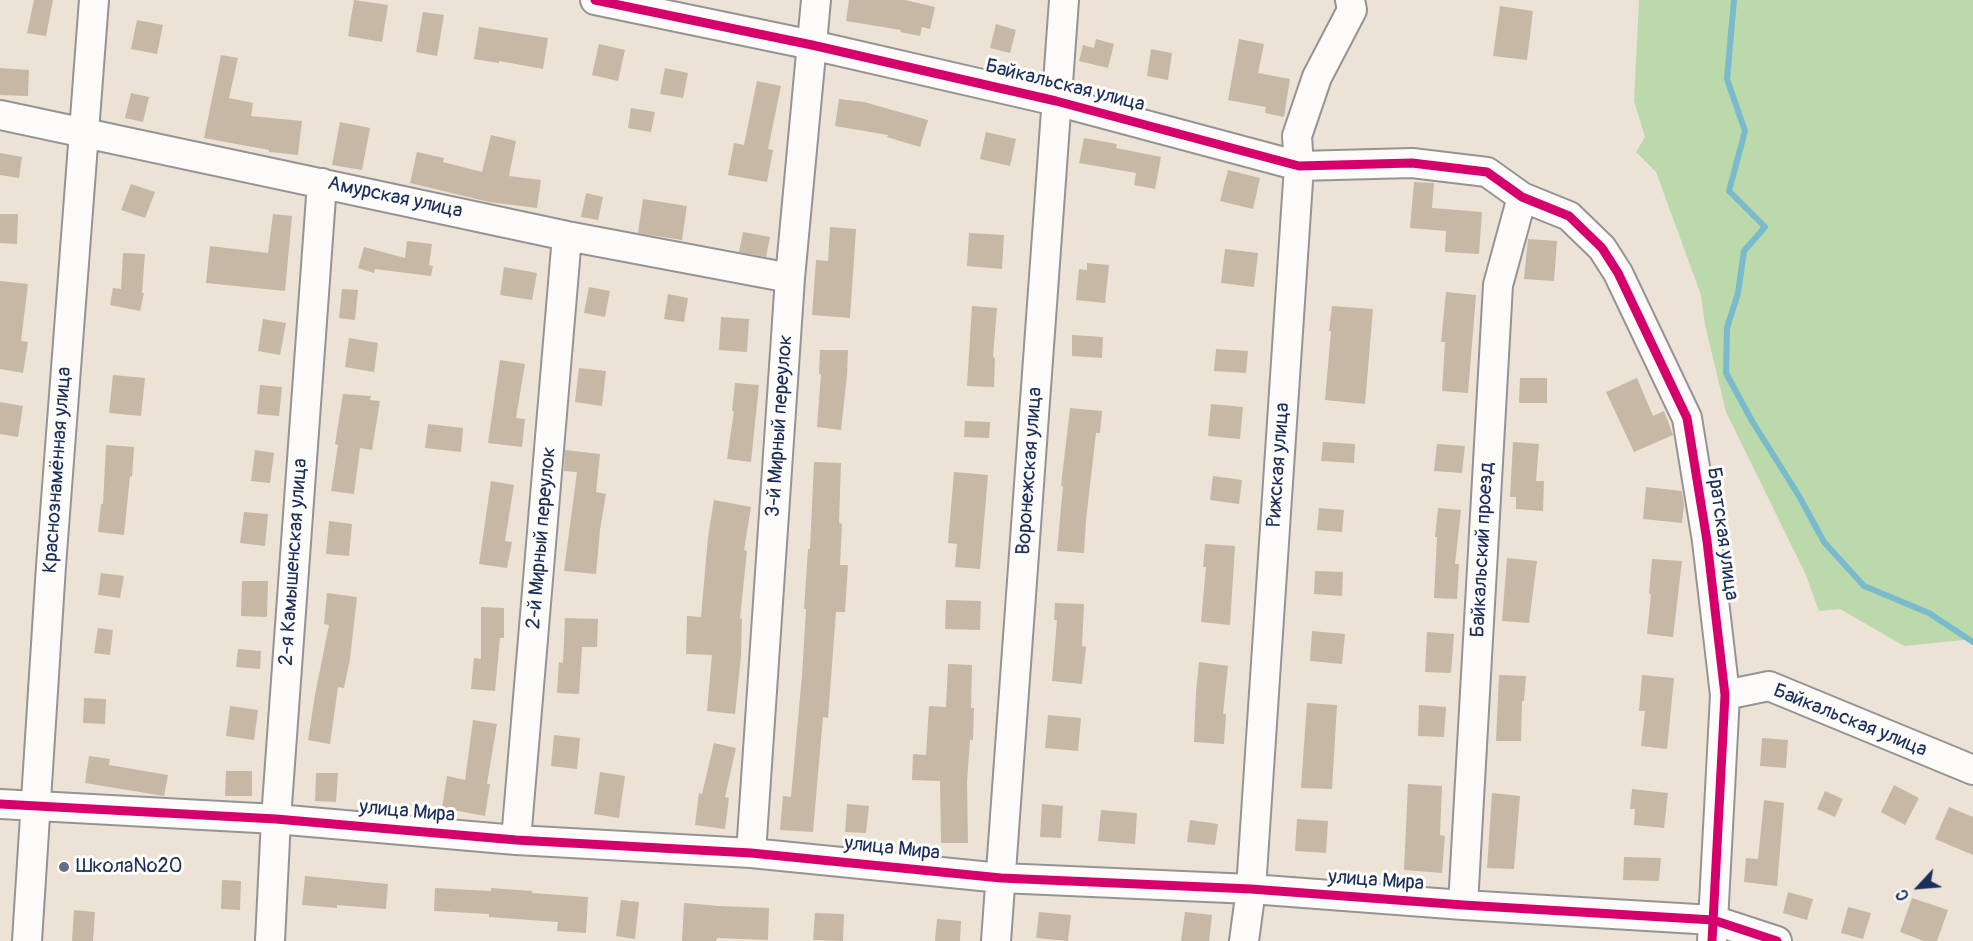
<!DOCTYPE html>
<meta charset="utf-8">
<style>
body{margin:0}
#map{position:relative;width:1973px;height:941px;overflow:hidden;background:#ece3d6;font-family:Pangolin,sans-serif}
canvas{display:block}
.north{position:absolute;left:1889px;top:857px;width:60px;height:60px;-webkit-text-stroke:4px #fdfcf7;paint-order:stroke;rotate:244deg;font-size:16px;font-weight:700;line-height:24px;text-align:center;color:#1b2f5e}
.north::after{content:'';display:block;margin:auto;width:21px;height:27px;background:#1b2f5e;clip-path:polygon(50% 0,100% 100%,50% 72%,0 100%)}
</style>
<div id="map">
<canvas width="1973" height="941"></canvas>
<div class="north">С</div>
</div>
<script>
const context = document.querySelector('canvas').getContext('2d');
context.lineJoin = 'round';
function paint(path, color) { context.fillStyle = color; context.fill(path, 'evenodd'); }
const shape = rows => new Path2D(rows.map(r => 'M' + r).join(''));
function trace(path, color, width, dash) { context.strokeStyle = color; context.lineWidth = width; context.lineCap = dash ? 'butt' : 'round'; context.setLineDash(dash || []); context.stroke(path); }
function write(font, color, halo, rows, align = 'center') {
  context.font = font + ' Pangolin,sans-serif'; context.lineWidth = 6; context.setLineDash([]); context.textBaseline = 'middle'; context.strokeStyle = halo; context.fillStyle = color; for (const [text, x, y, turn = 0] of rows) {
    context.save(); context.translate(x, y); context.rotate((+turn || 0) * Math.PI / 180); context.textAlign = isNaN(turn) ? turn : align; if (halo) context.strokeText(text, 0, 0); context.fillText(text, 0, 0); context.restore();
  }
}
paint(shape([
 [1639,0,1973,0,1973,639,1904,646,1840,609,1819,611,1805,573,1726,412,1705,325,1701,295,1656,172,1636,152,1645,137,1634,101]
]), '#bcd9ab');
trace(shape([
 [1734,0,1727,79,1745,131,1729,191,1765,227,1744,251,1738,293,1727,328,1726,373,1752,421,1799,496,1824,542,1864,586,1929,613,1973,642]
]), '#79bacc', 6);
paint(shape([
 [34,0,53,0,46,36,27,33],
 [354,0,388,5,382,42,348,36],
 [849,0,905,0,935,7,930,29,922,27,920,36,900,32,901,30,846,21],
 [1500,6,1533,11,1527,60,1493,56],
 [423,12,444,15,437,56,416,52],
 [137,20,163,25,157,54,131,49],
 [996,24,1016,30,1010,53,990,48],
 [479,27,548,38,543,69,499,61,499,63,474,59],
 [1096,39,1114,44,1108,68,1079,61,1083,45,1094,48],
 [1239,39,1264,44,1258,73,1290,79,1284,117,1265,113,1266,107,1228,100],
 [599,44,625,50,618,81,592,75],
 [1151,49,1172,53,1168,80,1147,76],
 [221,55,238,58,229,98,253,103,251,116,302,121,298,155,269,152,269,150,204,138],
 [0,68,29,70,28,96,0,95],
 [665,68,688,73,683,98,660,94],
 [757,81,781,86,768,149,773,150,767,182,728,175,734,143,744,145],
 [131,93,149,97,143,122,125,118],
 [839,99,864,102,928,120,920,147,887,137,888,135,835,126],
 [631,108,655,112,651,132,628,128],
 [340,122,370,128,362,170,332,165],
 [986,132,1016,139,1010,166,980,159],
 [491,135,516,141,509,176,541,180,537,208,489,202,410,183,417,152,444,158,443,162,482,172],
 [1084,138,1117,144,1116,148,1161,157,1155,189,1134,185,1136,173,1079,163],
 [0,153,22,157,19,178,0,175],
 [1228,170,1260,178,1253,209,1220,201],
 [1414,182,1434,183,1432,208,1482,212,1479,254,1445,252,1446,231,1410,228],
 [131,184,155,192,145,218,121,210],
 [586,193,603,197,598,220,581,217],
 [643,199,687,206,682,240,638,233],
 [0,214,18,214,17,244,0,243],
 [273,214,292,216,285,291,206,283,210,246,268,253],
 [830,227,856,229,850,318,812,315,816,260,828,261],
 [743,232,770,237,766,257,739,252],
 [969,233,1004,235,1002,269,967,266],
 [1528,239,1557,241,1554,281,1524,279],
 [407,241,432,244,429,265,433,266,431,276,375,269,374,273,358,268,364,247,405,258],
 [1225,249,1258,253,1254,287,1221,283],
 [123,253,145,254,142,293,144,293,140,311,110,305,113,288,121,289],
 [1087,263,1109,265,1105,303,1076,300,1079,269,1087,270],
 [504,267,537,273,532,300,500,295],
 [0,281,28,284,21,341,28,342,23,373,0,369],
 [589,287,610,291,605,317,584,313],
 [342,289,358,290,355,320,339,318],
 [1446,292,1476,295,1468,393,1442,391,1445,342,1441,342],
 [668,294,688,298,684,322,664,319],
 [972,306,997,308,993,357,995,358,994,387,967,386],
 [1332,306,1373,309,1365,404,1325,400,1331,331,1329,331],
 [721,317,749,319,747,352,719,350],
 [263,319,286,323,280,355,258,351],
 [1072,335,1103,337,1102,358,1072,356],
 [349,338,378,343,374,372,345,367],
 [1216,349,1248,351,1246,373,1214,371],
 [820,350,848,350,847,375,841,430,817,427,821,374,819,374],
 [500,360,525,364,516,418,525,419,522,447,488,443],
 [579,368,606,371,602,406,575,402],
 [113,375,145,378,141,416,109,413],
 [1520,378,1547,378,1547,403,1519,403],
 [1637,378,1653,416,1664,411,1673,435,1634,452,1606,392],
 [735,383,759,385,751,462,727,459,734,411,732,411],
 [260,385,282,387,279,416,257,414],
 [343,394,371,396,370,400,380,401,372,450,360,448,354,494,331,491,338,445,335,444],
 [0,402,23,406,18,437,0,434],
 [1211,404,1243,407,1240,439,1208,436],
 [1070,408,1102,411,1100,433,1096,433,1086,520,1084,553,1057,551,1063,486,1061,486],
 [965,421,990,422,989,438,964,437],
 [428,424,463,428,461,452,425,448],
 [1323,442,1355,444,1354,463,1321,461],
 [1513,442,1539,444,1536,481,1544,481,1543,511,1516,509,1516,497,1510,497],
 [1437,444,1465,446,1462,473,1434,471],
 [106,445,134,447,132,477,130,476,124,535,98,532,101,504,103,504],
 [255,450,274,453,270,483,251,481],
 [565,450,600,454,596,492,606,494,600,530,596,574,564,571,577,472,564,471],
 [814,462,841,463,839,523,842,524,840,565,848,565,845,612,836,612,828,718,823,717,813,832,780,830,783,796,791,797,802,675,806,609,804,609,808,549,810,549],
 [954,472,988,475,980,569,955,567,957,544,948,543],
 [1213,476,1242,480,1239,504,1210,500],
 [491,481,514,485,505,541,512,542,507,568,479,564],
 [1646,487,1682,491,1684,505,1682,523,1643,519],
 [714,500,751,507,744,550,747,551,740,618,742,619,741,656,735,714,707,711,712,655,686,654,687,616,701,617,708,537],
 [1319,508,1344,510,1342,532,1317,530],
 [1438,508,1461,510,1455,564,1459,564,1457,599,1434,598,1437,537,1435,537],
 [244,512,268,514,265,546,240,543],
 [329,521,352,524,349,556,326,554],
 [1205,544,1235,546,1230,625,1201,622,1206,567,1203,567],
 [1507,558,1537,561,1529,623,1502,621],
 [1652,559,1682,561,1673,637,1647,634,1651,594,1649,594],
 [1315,571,1343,572,1342,596,1314,594],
 [101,573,124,576,120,598,98,595],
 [242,581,268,581,267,617,241,616],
 [327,593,357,597,350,659,344,688,338,687,330,744,308,740,315,695,329,625,324,624],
 [946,600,981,601,980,630,945,629],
 [1055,603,1084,604,1082,646,1086,647,1082,684,1052,681,1057,620,1054,620],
 [481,607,504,608,504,638,500,638,495,691,471,689,474,658,481,659],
 [565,618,598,619,597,647,582,647,579,694,557,693,559,662,563,663],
 [98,628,113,630,110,655,94,653],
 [1312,631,1345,634,1342,664,1310,661],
 [1427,632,1454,634,1451,673,1425,672],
 [238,649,261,651,260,669,236,667],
 [1199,662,1228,666,1223,714,1226,714,1224,744,1194,742,1196,692],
 [948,664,972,665,971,708,974,708,973,740,970,740,967,782,968,843,941,843,940,781,912,780,913,754,926,755,929,706,946,707],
 [1499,675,1526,676,1524,701,1522,701,1521,741,1496,741],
 [1642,675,1674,678,1667,749,1641,746,1645,711,1639,711],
 [84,698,106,699,105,724,83,723],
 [1307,703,1337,705,1332,789,1301,788],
 [1419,705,1446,707,1444,737,1418,736],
 [230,706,258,710,254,740,226,736],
 [1048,715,1081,718,1078,751,1045,748],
 [473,720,497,724,487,784,490,784,485,816,442,808,447,776,465,780],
 [554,735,580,738,577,769,551,766],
 [1762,738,1788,740,1786,768,1760,766],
 [714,743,736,748,725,797,729,798,725,829,695,825,699,793,702,794],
 [89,756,110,759,109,765,168,775,164,796,85,783],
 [226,771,252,771,252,796,225,796],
 [600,772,625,776,619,818,594,814],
 [316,773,338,773,336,802,315,801],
 [1408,784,1442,786,1440,835,1445,836,1442,873,1404,870],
 [1894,785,1919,798,1905,825,1881,812],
 [1632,789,1668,793,1664,828,1634,825,1635,809,1630,809],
 [1825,791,1843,799,1835,817,1817,809],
 [1492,793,1520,796,1514,869,1487,868],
 [1764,800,1784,803,1777,886,1744,882,1746,858,1758,859],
 [847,804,869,806,866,833,845,832],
 [1042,804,1063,806,1061,838,1040,837],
 [1949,807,1973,817,1973,855,1935,839],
 [1101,810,1137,813,1135,844,1098,841],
 [1297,819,1328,821,1326,853,1295,851],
 [1190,820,1218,824,1215,845,1187,842],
 [1624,857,1661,858,1659,881,1623,880],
 [305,876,388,884,386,909,337,905,337,908,302,905],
 [222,880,241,881,240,910,221,909],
 [435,888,491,891,491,888,532,891,532,893,588,897,586,933,557,931,558,922,489,917,489,914,434,911],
 [1788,892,1813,899,1807,920,1783,913],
 [1912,898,1948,910,1937,941,1924,941,1900,932],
 [621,900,639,902,635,939,616,936],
 [684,903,719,906,769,908,768,940,717,938,716,941,682,941],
 [1848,907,1871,913,1863,939,1841,933],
 [74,910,95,912,93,941,72,941],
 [1039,912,1071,915,1068,941,1036,938],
 [1185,912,1212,915,1209,941,1181,941],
 [815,913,844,914,843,941,813,940],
 [937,919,961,921,960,941,935,941]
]), '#c6b8a5');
const minor = shape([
 [595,0,812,45,1056,101,1299,166,1412,163,1487,172,1522,197,1569,216,1602,248,1618,273,1687,418,1707,541,1725,695,1712,941],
 [0,115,567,236,790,278],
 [1725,695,1769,686,1973,770],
 [0,804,276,819,516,840,751,853,1001,878,1251,889,1463,905,1713,920,1777,941],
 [516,840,567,236],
 [751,853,790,278,816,0],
 [1463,905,1498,285,1522,197],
 [27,941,51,566,94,0],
 [270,941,276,819,322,183],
 [996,941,1064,0],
 [1244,941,1251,889,1299,166,1297,136,1317,77,1352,10,1350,0]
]);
trace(minor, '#959394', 32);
trace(minor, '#fcfbf9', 28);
trace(shape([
 [595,0,812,45,1056,101,1299,166,1412,163,1487,172,1522,197,1569,216,1602,248,1618,273,1687,418,1707,541,1725,695,1712,941],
 [0,804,276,819,516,840,751,853,1001,878,1251,889,1463,905,1713,920,1777,941]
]), '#d6006c', 9);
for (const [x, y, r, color] of [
 [64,867,6,"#646e88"]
]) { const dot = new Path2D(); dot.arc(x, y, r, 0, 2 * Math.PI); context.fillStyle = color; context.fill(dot); trace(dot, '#fdfcf7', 2); }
write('20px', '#1b2f5e', '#fdfcf7', [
 ["Байкальская улица",1065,86,14],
 ["Амурская улица",395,198,12],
 ["3-й Мирный переулок",780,426,-86],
 ["Рижская улица",1279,465,-86],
 ["Краснознамённая улица",58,470,-86],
 ["Воронежская улица",1030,471,-86],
 ["Братская улица",1722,534,82],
 ["2-й Мирный переулок",542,538,-85],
 ["Байкальский проезд",1483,550,-87],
 ["2-я Камышенская улица",294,562,-86],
 ["Байкальская улица",1850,721,22],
 ["улица Мира",407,812,5],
 ["улица Мира",892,849,6],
 ["улица Мира",1376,881,4]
]);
write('20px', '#1b2f5e', '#fdfcf7', [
 ["Школа№20",76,867]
], 'left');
</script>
